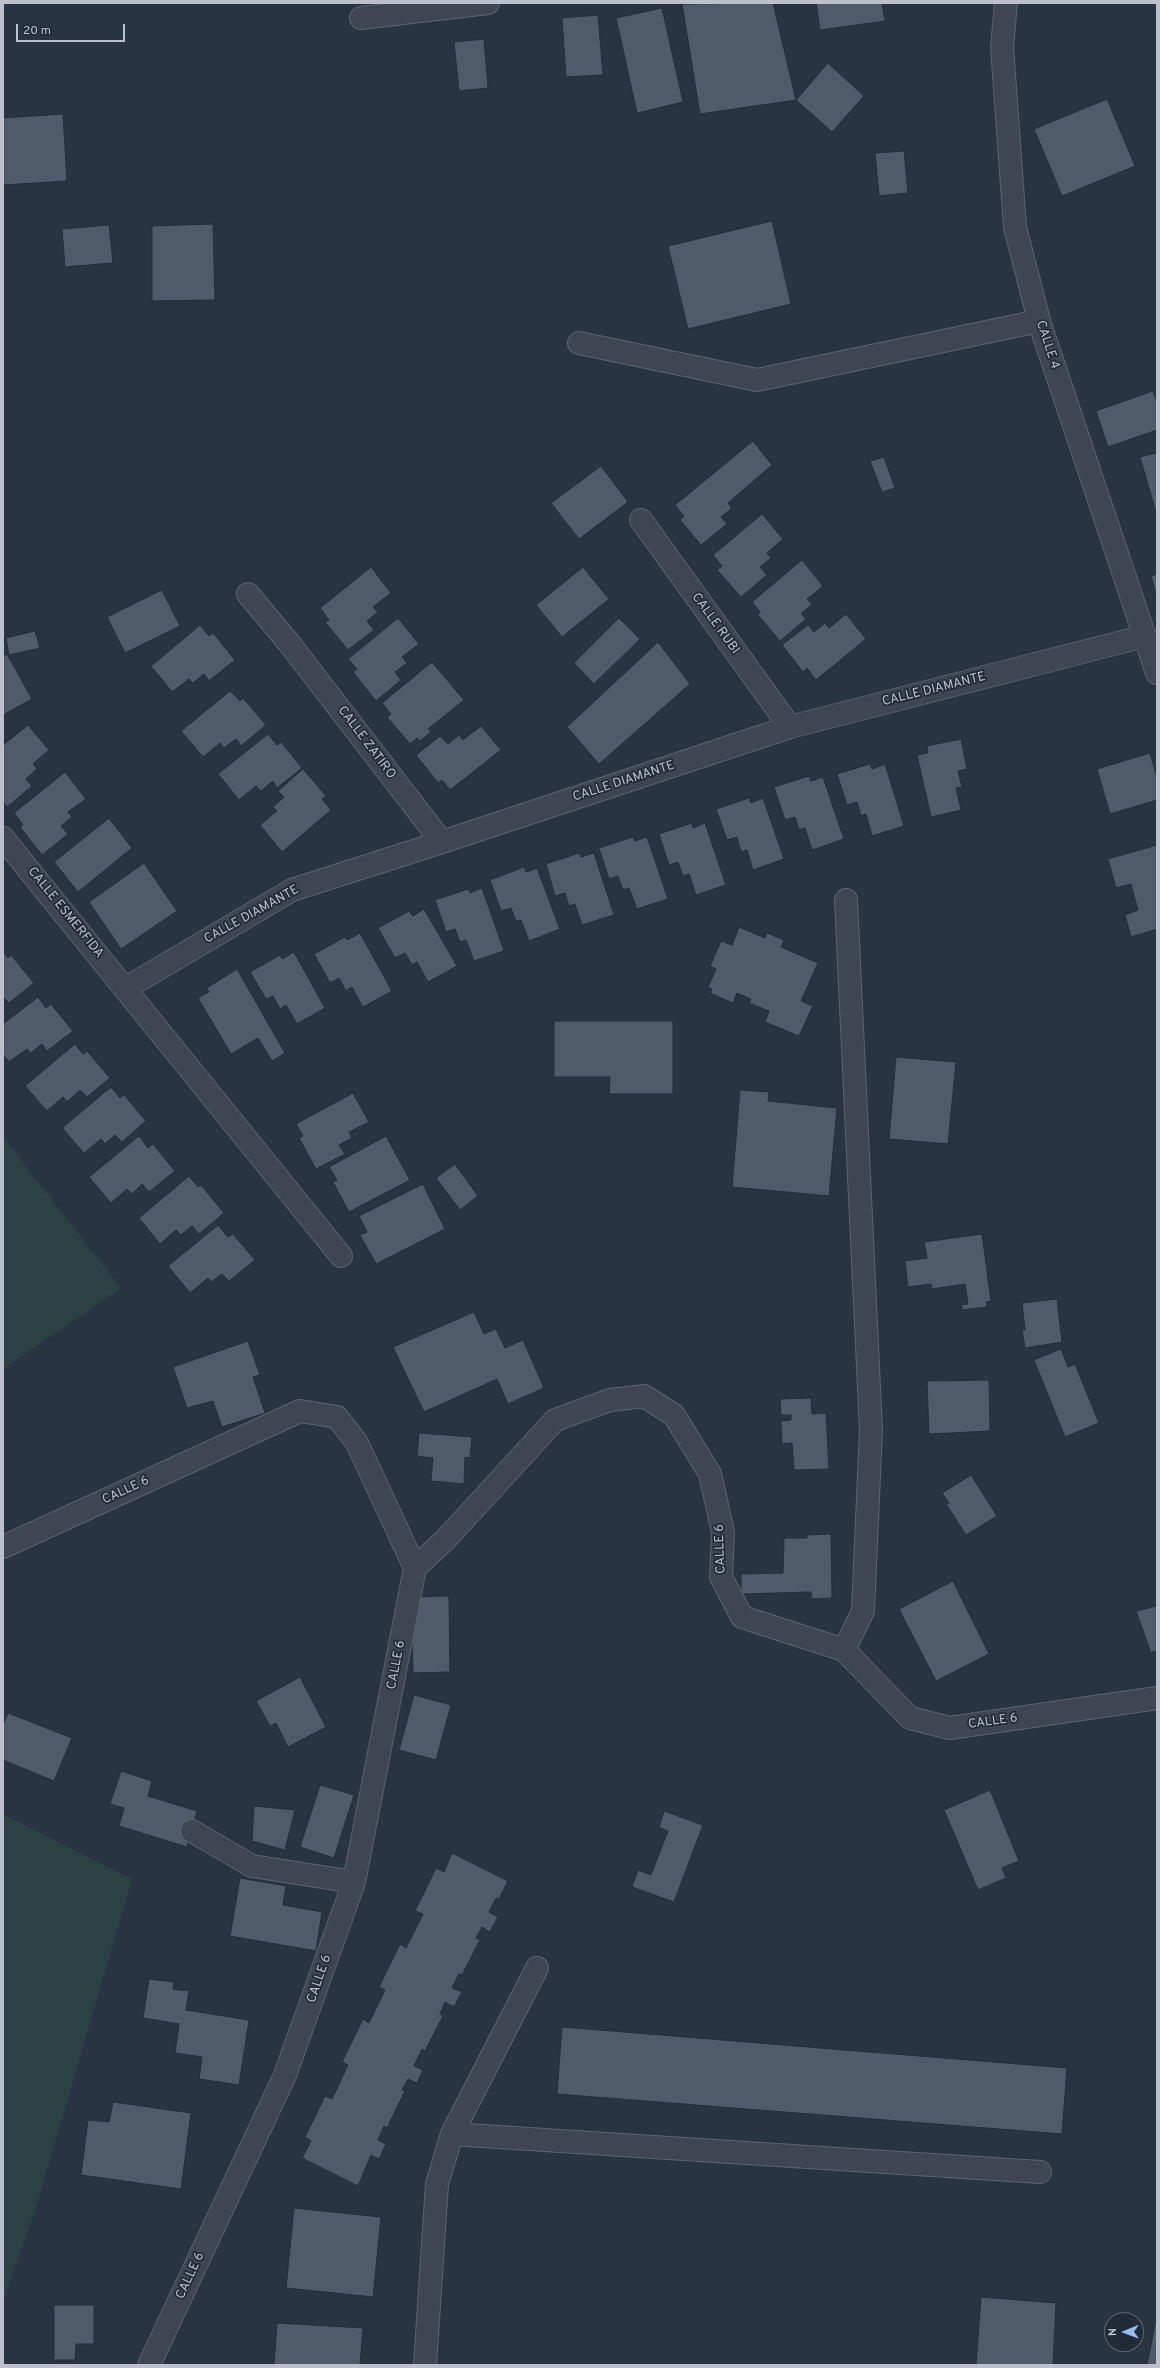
<!DOCTYPE html>
<style>
body{margin:0}
#map{position:relative;width:1160px;height:2368px;overflow:hidden;background:#293442;font-family:Overpass,sans-serif}
canvas{display:block}
.frame{position:absolute;inset:0;border:4px solid #bac1cc;pointer-events:none}
.north{position:absolute;left:1104px;top:2312px;width:40px;height:40px;box-sizing:border-box;background:#212b38;border:1px solid #5e6773;border-radius:50%;rotate:269deg;font-size:11px;font-weight:700;line-height:16px;text-align:center;color:#bac1cc}
.north::after{content:'';display:block;margin:auto;width:14px;height:18px;background:#97bdf4;clip-path:polygon(50% 0,100% 100%,50% 72%,0 100%)}
.scale{position:absolute;left:16px;top:24px;width:109px;height:18px;box-sizing:border-box;border:2px solid #bac1cc;border-top:0;padding-left:5px;font-size:12px;line-height:14px;white-space:nowrap;color:#bac1cc;-webkit-text-stroke:3px #212b38;paint-order:stroke}
</style>
<div id="map">
<canvas width="1160" height="2368"></canvas>
<div class="frame"></div>
<div class="north">N</div>
<div class="scale">20 m</div>
</div>
<script>
const context = document.querySelector('canvas').getContext('2d');
context.lineJoin = 'round';
function paint(path, color) { context.fillStyle = color; context.fill(path, 'evenodd'); }
const shape = rows => new Path2D(rows.map(r => 'M' + r).join(''));
function trace(path, color, width, dash) { context.strokeStyle = color; context.lineWidth = width; context.lineCap = dash ? 'butt' : 'round'; context.setLineDash(dash || []); context.stroke(path); }
function write(font, color, halo, rows, align = 'center') {
  context.font = font + ' Overpass,sans-serif'; context.lineWidth = 3.5; context.setLineDash([]); context.textBaseline = 'middle'; context.strokeStyle = halo; context.fillStyle = color; for (const [text, x, y, turn = 0] of rows) {
    context.save(); context.translate(x, y); context.rotate((+turn || 0) * Math.PI / 180); context.textAlign = isNaN(turn) ? turn : align; if (halo) context.strokeText(text, 0, 0); context.fillText(text, 0, 0); context.restore();
  }
}
paint(shape([
 [3,1137,121,1288,3,1369],
 [3,1814,132,1879,36,2208,3,2301]
]), '#2b4143');
const building = shape([
 [773,3,796,100,700,114,682,4,773,3],
 [816,3,882,3,885,21,820,30,816,3],
 [662,8,683,102,637,113,616,18,662,8],
 [598,15,603,75,566,77,562,18,598,15],
 [484,39,488,88,459,91,454,42,484,39],
 [828,63,864,96,832,132,796,100,828,63],
 [1107,99,1135,166,1062,196,1034,129,1107,99],
 [63,114,67,181,3,185,3,118,63,114],
 [904,151,908,193,879,196,875,153,904,151],
 [772,221,791,304,688,329,668,246,772,221],
 [213,224,215,300,152,301,152,226,213,224],
 [109,225,113,263,65,267,62,229,109,225],
 [1153,391,1157,402,1157,430,1108,447,1096,411,1153,391],
 [753,441,772,465,728,503,732,508,721,517,727,524,701,545,680,520,684,516,675,505,753,441],
 [1157,453,1157,516,1140,457,1157,453],
 [884,457,895,488,882,492,870,461,884,457],
 [601,466,628,502,579,539,551,503,601,466],
 [762,514,783,539,767,553,771,558,760,567,767,575,741,597,717,570,722,566,713,555,762,514],
 [802,560,823,586,807,599,812,604,801,614,806,619,780,641,758,615,760,612,752,602,802,560],
 [371,567,391,593,373,607,378,612,367,621,374,630,348,650,325,622,329,620,320,608,371,567],
 [583,567,609,599,562,637,536,605,583,567],
 [1157,574,1157,598,1151,576,1157,574],
 [162,590,180,626,125,653,107,617,162,590],
 [846,614,866,639,816,680,807,668,803,672,782,645,808,625,814,632,825,623,829,628,846,614],
 [398,618,419,644,402,657,407,663,395,672,401,680,376,701,353,672,357,669,348,659,398,618],
 [619,618,640,639,594,684,574,663,619,618],
 [200,625,209,636,213,633,235,660,209,681,204,674,193,683,189,679,172,692,151,666,200,625],
 [35,631,40,648,9,655,6,638,35,631],
 [658,642,690,684,599,764,567,727,658,642],
 [7,654,32,699,3,715,3,656,7,654],
 [432,662,464,700,428,729,431,732,420,741,417,738,410,744,387,717,391,714,382,703,432,662],
 [230,691,240,701,243,698,266,725,241,746,236,739,224,748,220,743,203,757,181,731,230,691],
 [28,725,49,750,33,764,37,769,26,779,32,786,7,807,3,802,3,745,28,725],
 [481,726,501,750,450,790,442,780,438,783,416,755,440,736,448,744,459,735,463,740,481,726],
 [268,734,277,745,281,742,302,768,277,788,273,781,261,791,256,786,239,800,218,774,268,734],
 [961,739,967,769,958,771,962,787,956,788,961,810,931,817,917,755,928,753,927,746,961,739],
 [1150,753,1157,778,1157,800,1110,814,1097,769,1150,753],
 [870,764,872,769,885,764,904,826,872,836,866,814,861,816,857,802,847,805,837,774,870,764],
 [303,769,326,796,322,799,331,810,282,852,260,825,277,811,273,807,284,797,278,791,303,769],
 [65,772,86,799,68,812,72,817,61,826,68,834,42,855,20,827,23,825,14,813,65,772],
 [809,776,811,781,823,777,844,839,812,850,805,828,799,830,795,817,785,820,774,787,809,776],
 [749,798,751,803,763,798,784,859,753,870,747,850,741,852,737,837,727,840,716,809,749,798],
 [109,818,132,848,78,892,54,862,109,818],
 [692,823,693,828,705,823,726,885,696,895,689,874,683,876,678,862,669,865,659,834,692,823],
 [633,837,635,841,647,837,668,899,637,909,629,888,623,890,618,876,609,879,599,848,633,837],
 [1157,845,1157,929,1131,937,1125,915,1138,910,1131,884,1116,888,1108,859,1157,845],
 [579,853,581,857,594,853,614,915,582,925,575,904,569,906,565,893,555,896,546,864,579,853],
 [144,863,177,911,121,949,89,902,144,863],
 [524,867,526,872,537,868,560,929,529,941,521,920,516,921,511,908,501,911,490,880,524,867],
 [482,888,504,951,474,961,466,940,460,942,455,929,446,932,435,900,468,889,470,893,482,888],
 [424,909,457,966,428,982,417,962,412,965,405,953,395,958,378,928,409,911,413,916,424,909],
 [739,927,765,938,767,933,784,940,781,947,818,963,801,1001,813,1006,799,1036,765,1022,769,1011,749,1003,751,999,737,993,733,1003,710,993,712,989,708,987,716,969,710,966,721,941,732,945,739,927],
 [360,933,392,991,363,1007,352,987,346,991,339,978,330,983,314,954,345,937,347,940,360,933],
 [3,952,8,958,11,955,34,983,9,1003,3,997,3,952],
 [294,952,325,1008,297,1024,286,1005,280,1009,273,996,266,999,250,972,280,955,282,959,294,952],
 [237,969,285,1053,272,1061,258,1038,231,1054,198,998,209,992,207,988,237,969],
 [38,997,46,1008,51,1004,73,1031,47,1051,42,1044,31,1053,27,1049,9,1062,3,1054,3,1024,38,997],
 [554,1021,673,1021,673,1094,609,1094,610,1077,554,1077,554,1021],
 [75,1044,83,1054,87,1051,110,1078,87,1097,80,1090,67,1102,63,1097,47,1111,25,1086,75,1044],
 [896,1057,956,1062,948,1144,889,1139,896,1057],
 [111,1087,120,1098,124,1095,146,1121,122,1142,115,1135,105,1144,101,1139,84,1153,62,1128,111,1087],
 [740,1090,769,1092,768,1101,837,1108,829,1196,732,1187,740,1090],
 [353,1093,369,1122,349,1132,352,1138,339,1145,345,1154,316,1169,299,1138,303,1136,296,1124,353,1093],
 [139,1136,148,1148,153,1144,175,1171,149,1192,142,1184,132,1194,127,1189,111,1203,89,1177,139,1136],
 [386,1136,410,1180,349,1212,333,1182,337,1180,329,1167,386,1136],
 [455,1164,478,1196,460,1210,436,1178,455,1164],
 [189,1176,198,1187,201,1185,224,1213,199,1234,192,1226,181,1235,176,1230,160,1244,139,1218,189,1176],
 [423,1184,445,1229,376,1264,360,1235,367,1232,359,1216,423,1184],
 [218,1225,228,1237,233,1234,255,1260,229,1281,222,1274,211,1282,208,1278,190,1293,168,1266,218,1225],
 [982,1234,991,1301,986,1302,987,1307,962,1310,961,1305,968,1304,965,1284,932,1289,931,1284,908,1287,905,1261,927,1258,924,1242,982,1234],
 [1057,1299,1062,1342,1025,1348,1022,1330,1025,1330,1022,1303,1057,1299],
 [474,1312,484,1334,496,1329,505,1348,523,1340,544,1388,508,1404,497,1379,424,1412,393,1347,474,1312],
 [248,1341,260,1375,253,1377,265,1413,222,1427,213,1401,187,1408,173,1367,248,1341],
 [1061,1349,1068,1367,1075,1364,1099,1423,1065,1437,1034,1360,1061,1349],
 [989,1380,990,1431,929,1434,927,1381,989,1380],
 [811,1398,812,1414,826,1413,829,1469,794,1470,792,1443,782,1444,781,1421,791,1420,791,1415,781,1415,780,1399,811,1398],
 [419,1433,472,1437,470,1458,465,1457,464,1484,431,1481,433,1458,417,1456,419,1433],
 [971,1475,997,1516,966,1535,946,1504,949,1503,942,1493,971,1475],
 [831,1534,832,1598,812,1599,811,1592,741,1594,741,1574,783,1573,784,1538,807,1538,807,1535,831,1534],
 [953,1581,989,1654,936,1681,899,1609,953,1581],
 [449,1596,450,1672,413,1673,411,1597,449,1596],
 [1157,1606,1157,1655,1155,1651,1151,1653,1136,1611,1157,1606],
 [300,1677,326,1727,288,1747,276,1723,270,1726,256,1701,300,1677],
 [414,1695,451,1705,436,1760,399,1750,414,1695],
 [8,1713,72,1738,54,1781,3,1760,3,1725,8,1713],
 [121,1771,152,1781,148,1796,197,1811,187,1847,119,1826,124,1808,110,1804,121,1771],
 [320,1785,354,1795,334,1858,300,1847,320,1785],
 [990,1790,1019,1861,1002,1868,1006,1878,978,1890,944,1810,990,1790],
 [254,1806,295,1810,285,1850,252,1841,254,1806],
 [664,1811,703,1825,674,1902,632,1887,638,1870,651,1875,668,1831,659,1827,664,1811],
 [452,1853,508,1881,499,1899,496,1898,489,1912,498,1917,490,1932,482,1927,476,1938,480,1940,462,1975,459,1974,452,1988,462,1992,454,2007,445,2002,440,2014,443,2016,425,2051,422,2049,414,2066,423,2070,417,2083,408,2079,402,2090,405,2091,387,2128,384,2126,378,2140,386,2144,379,2159,371,2155,358,2186,302,2158,311,2141,305,2137,325,2096,332,2099,348,2065,342,2062,363,2019,369,2023,385,1990,379,1987,400,1944,406,1948,423,1914,415,1911,436,1868,444,1872,452,1853],
 [240,1878,286,1886,283,1905,322,1912,316,1951,230,1936,240,1878],
 [149,1979,174,1982,173,1989,189,1991,186,2010,249,2020,239,2085,199,2079,202,2057,175,2053,179,2024,143,2018,149,1979],
 [562,2027,1067,2068,1062,2134,557,2094,562,2027],
 [113,2102,191,2113,181,2189,81,2175,88,2120,109,2122,113,2102],
 [294,2208,381,2217,373,2297,286,2288,294,2208],
 [981,2297,1056,2303,1053,2365,976,2365,981,2297],
 [54,2305,94,2305,94,2344,76,2344,75,2360,54,2360,54,2305],
 [1157,2315,1157,2365,1147,2365,1157,2315],
 [277,2323,363,2328,360,2365,274,2365,277,2323]
]);
paint(building, '#4f5b6b');
trace(building, '#242d3a', 1);
const service = shape([
 [579,343,757,380,1039,321],
 [452,2134,1040,2172],
 [425,2365,437,2184,452,2134,537,1968]
]);
const minor = shape([
 [1006,3,1002,47,1015,227,1039,321,1157,673],
 [361,18,488,3],
 [641,520,790,727],
 [248,594,289,643,442,842],
 [3,838,341,1256],
 [126,988,292,890,442,842,790,727,1145,636],
 [3,1547,300,1411,337,1417,357,1443,415,1568,354,1882,285,2075,149,2365],
 [415,1568,446,1539,555,1420,610,1400,644,1396,674,1415,710,1474,723,1532,721,1577,742,1617,844,1650,910,1718,950,1728,1157,1698],
 [844,1650,863,1611,871,1430,846,900],
 [192,1831,252,1866,354,1882]
]);
trace(service, '#5b6470', 24);
trace(minor, '#5b6470', 24);
trace(service, '#3d4652', 22);
trace(minor, '#3d4652', 22);
write('13px', '#bac1cc', '#212b38', [
 ["CALLE 4",1047,345,72],
 ["CALLE RUBI",715,624,54],
 ["CALLE DIAMANTE",934,690,-14],
 ["CALLE ZATIRO",366,743,53],
 ["CALLE DIAMANTE",624,782,-18],
 ["CALLE ESMERFIDA",65,913,51],
 ["CALLE DIAMANTE",252,915,-29],
 ["CALLE 6",126,1491,-25],
 ["CALLE 6",721,1549,-92],
 ["CALLE 6",397,1665,-79],
 ["CALLE 6",993,1722,-8],
 ["CALLE 6",320,1979,-71],
 ["CALLE 6",191,2276,-65]
]);
</script>
